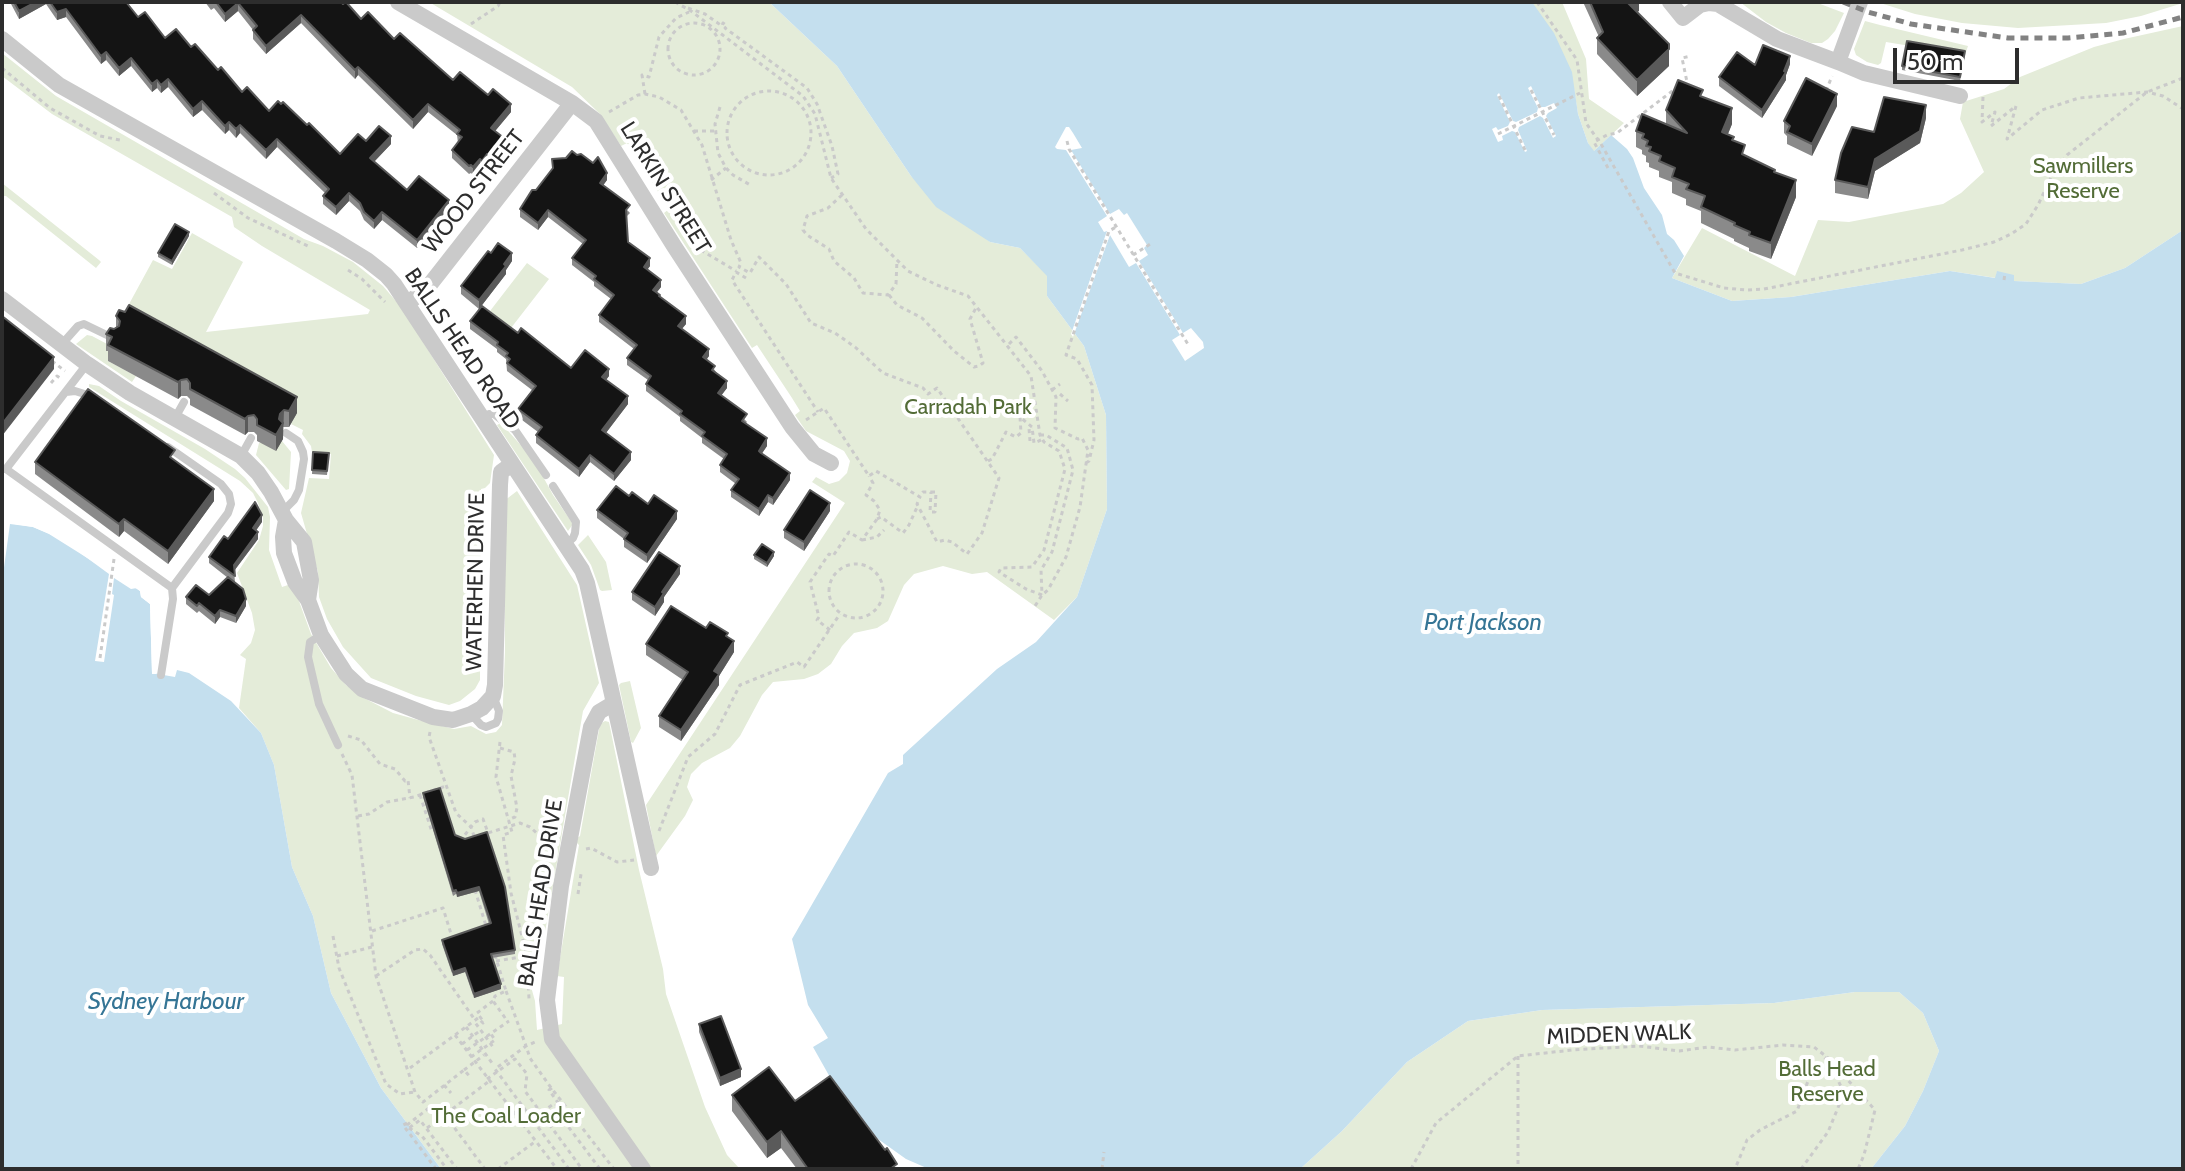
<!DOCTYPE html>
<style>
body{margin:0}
#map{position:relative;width:2185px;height:1171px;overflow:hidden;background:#fff;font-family:Cabin,sans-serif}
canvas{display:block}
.frame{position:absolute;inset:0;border:4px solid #2d2d2d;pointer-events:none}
.scale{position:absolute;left:1893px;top:48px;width:126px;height:36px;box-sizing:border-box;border:4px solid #2d2d2d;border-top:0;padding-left:10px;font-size:24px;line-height:28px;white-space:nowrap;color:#2d2d2d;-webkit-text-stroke:6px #fff;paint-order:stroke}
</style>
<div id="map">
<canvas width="2185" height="1171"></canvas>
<div class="frame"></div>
<div class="scale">50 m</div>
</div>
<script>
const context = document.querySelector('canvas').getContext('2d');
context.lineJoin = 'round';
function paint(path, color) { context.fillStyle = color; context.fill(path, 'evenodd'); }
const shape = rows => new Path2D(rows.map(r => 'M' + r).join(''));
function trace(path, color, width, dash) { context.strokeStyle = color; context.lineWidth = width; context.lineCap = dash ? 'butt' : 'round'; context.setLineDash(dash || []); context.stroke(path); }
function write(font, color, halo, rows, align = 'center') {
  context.font = font + ' Cabin,sans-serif'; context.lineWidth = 8; context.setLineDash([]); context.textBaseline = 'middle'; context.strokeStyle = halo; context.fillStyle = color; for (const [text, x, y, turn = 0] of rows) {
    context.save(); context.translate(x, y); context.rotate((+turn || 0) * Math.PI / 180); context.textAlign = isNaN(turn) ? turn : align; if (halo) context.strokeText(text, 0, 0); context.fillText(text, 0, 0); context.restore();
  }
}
paint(shape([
 [429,2,769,2,837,66,911,176,990,242,1020,248,1048,276,1047,296,1084,346,1106,415,1107,509,1077,597,1054,620,987,572,972,574,943,566,914,574,904,585,888,621,877,628,854,633,842,646,831,664,818,674,804,679,773,682,762,695,740,736,730,748,702,763,691,774,687,787,693,800,685,816,656,856,646,805,845,503,812,482,816,477,829,484,839,481,847,473,850,461,844,451,806,431,795,415,800,411,792,398,757,345,752,348,664,213,669,209,627,143,621,146,600,114,572,87],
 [1532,2,1562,2,1586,59,1589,99,1624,123,1593,152,1588,143,1578,114,1574,89],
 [1740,2,1815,2,1844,13,1835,31,1828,39,1822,43,1811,43,1786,33,1766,22],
 [1877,2,2183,2,2183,3,2141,16,2106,23,2018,28,1962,23,1915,14],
 [1865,21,1880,25,1968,46,1965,55,1886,42,1881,63,1878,65,1867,62,1856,55,1854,49],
 [2183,26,2183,230,2125,268,2081,284,2013,281,1997,272,1996,278,1950,271,1791,297,1732,301,1672,278,1702,228,1795,276,1818,220,1849,222,1943,204,1961,193,1984,172,1960,119,1963,102,2004,89,2020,77,2094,47,2124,39],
 [2,53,56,96,304,239,323,246,353,262,383,286,401,307,494,455,490,483,485,488,481,489,480,680,475,689,460,701,449,705,416,696,371,678,343,647,327,619,319,597,318,572,301,513,309,478,329,479,331,454,312,452,311,446,302,434,303,430,291,424,296,413,122,317,153,260,172,269,192,233,243,262,206,332,368,314,370,310,262,246,234,227,232,217,52,114,2,76],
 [2,183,99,260,101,262,96,268,6,196,2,196],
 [527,263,549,279,511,328,490,311],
 [87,335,92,336,109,345,112,354,108,361,136,376,132,382,76,344],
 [89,384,99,386,121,401,205,449,235,469,245,478,268,507,270,517,269,550,282,587,291,584,296,593,311,634,331,668,346,685,364,698,393,713,422,721,454,729,471,726,486,734,496,732,502,725,505,652,504,501,517,491,577,585,599,683,583,711,544,938,537,947,530,983,535,1001,537,1030,562,1024,564,977,557,976,579,845,576,842,576,839,580,836,600,724,605,721,609,722,639,870,663,969,666,994,705,1107,727,1155,740,1169,441,1169,381,1088,331,993,313,916,292,867,274,765,261,733,239,708,246,659,240,655,251,643,255,630,252,613,237,573,259,540,263,526,263,518,258,503,253,493,240,481,89,387],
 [501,423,534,460,553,495,573,524,568,531,497,425],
 [282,441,291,452,289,489,286,490,256,455,259,443],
 [588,535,606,562,612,590,602,591,600,590,591,565,578,545],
 [630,681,641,728,633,743,631,742,619,685,621,683],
 [1855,992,1899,992,1923,1013,1939,1051,1923,1091,1905,1126,1871,1169,1300,1169,1342,1131,1407,1062,1468,1021,1542,1010,1774,1003]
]), '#e4ecd9');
paint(shape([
 [769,2,1532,2,1554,33,1572,72,1578,114,1588,143,1594,151,1611,135,1627,149,1633,158,1644,188,1662,215,1667,234,1674,240,1684,256,1672,278,1732,301,1791,297,1950,271,1995,278,1997,271,2014,275,2014,281,2081,284,2125,268,2183,230,2183,1169,1871,1169,1905,1126,1923,1091,1939,1051,1923,1013,1899,992,1855,992,1774,1003,1542,1010,1468,1021,1407,1062,1342,1131,1300,1169,929,1169,906,1159,878,1139,831,1079,813,1047,828,1038,808,1005,792,939,888,773,903,764,903,755,997,669,1036,642,1077,597,1107,509,1106,415,1084,346,1047,296,1047,276,1020,248,990,242,936,207,911,176,837,66],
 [2,522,33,527,49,534,140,591,141,597,150,604,152,673,175,677,177,670,189,673,231,701,261,733,274,765,292,867,313,916,331,993,381,1088,441,1169,2,1169]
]), '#c4dfee');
paint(shape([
 [1531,86,1541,107,1545,107,1554,103,1555,105,1557,108,1548,113,1546,116,1556,136,1553,138,1543,118,1540,116,1519,127,1518,130,1527,151,1525,152,1515,132,1512,131,1502,136,1503,140,1498,142,1492,129,1496,127,1498,130,1508,126,1510,122,1497,95,1499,93,1513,121,1516,122,1537,112,1538,108,1528,88],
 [1066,127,1069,127,1073,133,1082,148,1071,150,1110,214,1119,209,1124,215,1127,213,1147,245,1144,248,1148,255,1139,261,1183,333,1191,328,1203,342,1204,348,1185,361,1172,340,1180,335,1136,263,1129,267,1110,235,1073,337,1071,334,1107,231,1104,232,1098,222,1107,216,1066,150,1057,149,1055,147],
 [2,518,34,523,51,530,71,541,132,585,138,584,143,588,145,595,154,603,156,674,152,674,150,604,141,597,140,591,137,588,131,589,114,578,112,594,114,595,104,662,95,661,109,574,68,544,50,534,33,527,10,524,2,582]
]), '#fff');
trace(shape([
 [675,2,691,11,803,96,815,114,831,178,866,229,908,271,937,285,968,296,1031,376,1040,435,1044,442,1059,451,1065,469,1044,550,1032,567,1001,568,999,572,1026,589,1042,595],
 [1537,2,1577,60,1586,123,1601,144,1675,273,1724,288,1746,290,1764,289,1962,250,1994,242,2011,234,2026,224,2038,205,2053,173,2067,155,2147,92,2183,78],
 [688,8,705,14,722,26,723,23,727,26,725,28,807,88,817,104,832,146,838,174,831,178],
 '668 49a26 26 0 1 1 52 0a26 26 0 1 1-52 0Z',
 [471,24,498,6,500,2],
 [2,68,50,108,100,136,120,140],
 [1682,85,1687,82,1682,58,1691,56],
 [1531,90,1554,135],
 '727 133a42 42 0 1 1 84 0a42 42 0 1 1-84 0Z',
 [1826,91,1832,76],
 [645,94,642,75,649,77,659,37,676,18,689,12],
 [1499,96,1525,150],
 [1983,97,1982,122,1995,112,1991,126,2016,106,2007,139,2042,110,2079,98,2147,92,2163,96,2183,109],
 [720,107,715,124,718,153,726,168,733,175,752,186],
 [609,112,638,95,645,94,659,97,681,110,702,145,731,240,741,263,739,267,750,273,759,257,786,284,811,323,835,333,855,347,883,373,923,388,928,394,937,388,999,478,982,533,967,554,952,542,945,540,937,542,917,504,920,497],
 [694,131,714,131],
 [1498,134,1580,93],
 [1067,141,1069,149,1189,346],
 [1608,168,1594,142,1607,135,1617,133,1675,89],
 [711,180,726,168],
 [214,193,248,218,308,246],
 [842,195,828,208,807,216,803,230,807,235,829,249,834,261,854,278,863,293,888,295,896,284,897,260],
 [694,246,736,271],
 [1133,255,1152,243],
 [348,270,362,279,385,302],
 [746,278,736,272,732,280,818,412],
 [2004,280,2005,273],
 [889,295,897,305,922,318,954,351,974,367,979,366,983,363,970,319,977,306],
 [1009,344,1016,337,1042,371,1056,397,1055,428,1078,439,1082,438,1088,450,1080,507,1066,557,1048,590,1042,595,1035,606],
 [52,361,65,371],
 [51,383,57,376,60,378],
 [1052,390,1060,384],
 [1060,394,1068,401],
 [806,420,824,408,869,476,876,471,920,497,923,492,931,492],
 [1040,435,1046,435,1067,448,1073,470,1052,552,1041,570,1042,595],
 [1030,441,1029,428,1032,427],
 [988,461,992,459,1006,432,1016,437,1021,433,1020,417,1032,427,1034,443,1041,440],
 [1086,463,1089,461,1094,440,1092,385,1077,359,1066,355,1109,231,1116,227],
 [931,492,936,492,935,512,930,512,931,492],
 [877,519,881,517,903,533,909,525,918,505],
 [862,540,877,537,884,530],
 '829 591a27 27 0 1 1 54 0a27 27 0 1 1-54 0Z',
 [830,630,817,620,819,617,810,582,829,554,833,556,849,532,862,540,877,519,880,510,874,501,866,495,873,483,869,476],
 [100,658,114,559],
 [430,732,429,737,456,813,471,827,474,836],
 [348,736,361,740,380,764,395,769,405,781,408,780,410,798],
 [500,742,496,777,512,832,503,835,511,893,527,956,529,999],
 [500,748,514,752,515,759,511,776,517,808,515,817,508,820],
 [342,754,352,775,376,976,415,1092,423,1102,464,1070,471,1078],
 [420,795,432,832],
 [358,816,369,814,387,802,414,797,446,786],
 [659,831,688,757,715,734,740,685,797,662,804,667,840,614],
 [460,841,475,822,483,819,488,833,520,823,530,827,551,846],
 [586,849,591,848,617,862,634,860],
 [475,890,487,929],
 [578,894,581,874],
 [372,931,443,908,452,937],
 [333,936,339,968,386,1084,400,1094,415,1092],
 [495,955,506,991,495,996,493,1001,508,1022],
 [337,956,372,947],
 [496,961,527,956],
 [376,976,415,950,423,949,430,955,475,1020],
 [506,991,526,1046,535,1042],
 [493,1001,477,1013,484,1022,483,1023,478,1018,474,1021,493,1047],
 [466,1027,492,1063],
 [455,1035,557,1169],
 [462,1044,481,1030],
 [467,1050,509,1021],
 [1518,1056,1518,1169],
 [471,1057,495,1040,491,1034],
 [410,1068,474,1021],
 [464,1070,484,1055],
 [487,1079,515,1059,527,1074,525,1091,582,1169],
 [444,1085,451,1093],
 [552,1088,549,1090,559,1104,555,1106],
 [429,1108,407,1125,409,1128,420,1120,457,1169],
 [542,1112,552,1105,600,1169],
 [445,1115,485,1169],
 [407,1123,403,1125,436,1169],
 [409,1128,422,1136,447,1169],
 [427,1128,488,1082],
 [498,1169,536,1141],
 [569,1169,495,1069,526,1046,530,1058,549,1085,614,1169],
 [1102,1169,1104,1152],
 [1411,1169,1436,1123,1518,1056,1572,1050,1639,1046,1679,1051,1708,1047,1735,1050,1783,1045,1814,1047,1827,1057,1808,1081,1797,1111,1760,1130,1747,1140,1735,1169],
 [1801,1169,1828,1132,1844,1093,1827,1057,1875,1110,1864,1155,1858,1169]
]), '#cacaca', 3, [4, 4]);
trace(shape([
 [62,344,78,326,84,324,113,338],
 [66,392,75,391,94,397],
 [175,418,184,402],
 [483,418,489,414,494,414,515,430,546,475],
 [241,456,251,438],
 [3,469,6,469,87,364],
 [6,469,172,588,228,513,231,504,229,494,221,484,168,447],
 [553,486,576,522,575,533,573,538,565,545],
 [282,512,294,500,299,490,304,459,303,452,298,441,286,433],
 [321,635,310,642,308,657,319,704,338,745],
 [161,675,173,599,172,588],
 [471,714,481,725,486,727,496,723,498,719,499,711,493,696]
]), '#cacaca', 8);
trace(shape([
 [398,2,572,103,596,121,674,246,792,427,814,454,831,463],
 [1670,2,1683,18,1700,5,1709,3,1718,4,1777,39,1838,62,1860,2],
 [2,39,59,85,336,241,367,260,386,275,394,284,582,570,587,583,651,868],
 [1838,62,1864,73,1960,96],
 [2,299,87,364,130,393,241,456,258,473,271,492,286,520,304,542,311,580,308,600],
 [407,304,428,287,572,103],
 [286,520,283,537,284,553,295,582,308,600,321,635,346,674,362,689,433,717,453,720,471,714,482,708,493,696,495,685,500,485,501,472,512,464],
 [614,703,599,712,591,727,561,886,547,1000,552,1039,643,1169]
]), '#cacaca', 16);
trace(shape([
 [1843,2,1868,12,1911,24,2008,38,2068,38,2123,33,2183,17]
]), '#828282', 5, [8, 6]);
paint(shape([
 [10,2,126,2,138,17,165,38,191,47,218,70,242,92,269,111,307,125,340,154,366,141,391,144,374,162,407,190,449,208,417,248,382,220,374,229,364,220,360,211,349,201,336,215,323,204,323,196,325,193,277,147,266,159,240,133,236,138,229,130,225,134,202,110,193,117,168,87,161,93,157,88,152,92,131,66,119,76,106,60,101,64,66,17,57,20,46,4,19,19],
 [205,2,341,2,361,19,394,39,453,80,488,95,511,112,495,131,504,146,489,164,487,163,482,169,480,167,473,175,471,173,469,174,452,158,452,150,458,143,457,135,428,112,413,129,358,75,355,79,301,23,266,54,253,39,253,30,238,11,225,22,214,8,211,10],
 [1583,2,1639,2,1639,11,1637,12,1669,66,1637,96,1597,54,1597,38,1599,37],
 [1965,55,1960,81,1902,70,1902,66],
 [1790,64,1786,75,1786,80,1762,118,1719,86,1719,77],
 [1703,97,1732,124,1728,134,1745,156,1775,172,1796,197,1771,259,1749,251,1749,248,1734,241,1734,239,1701,223,1701,211,1686,205,1686,199,1672,193,1672,182,1659,177,1659,171,1649,167,1649,163,1646,162,1646,156,1642,154,1642,150,1636,147,1636,131,1666,124,1666,110],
 [1837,106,1812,156,1787,144,1787,136,1784,133,1784,121],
 [1926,118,1920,143,1875,171,1868,199,1835,193,1835,180,1874,132],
 [552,159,607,180,603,185,630,213,626,217,628,242,650,266,647,270,661,287,657,292,660,297,686,324,682,329,709,356,707,359,727,388,721,395,747,422,746,423,767,446,761,454,790,480,773,505,768,502,759,516,731,497,731,490,736,484,720,472,720,465,724,459,702,443,702,438,680,421,680,417,646,391,646,384,648,380,627,365,627,358,634,349,599,322,599,315,611,299,594,286,594,282,572,265,572,258,583,244,548,217,538,230,520,217,520,209,552,170],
 [189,236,172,265,158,257,158,253],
 [491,253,512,261,506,270,506,274,479,309,461,294,461,286],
 [116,316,297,413,289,427,283,427,283,439,276,451,257,441,257,435,254,432,248,432,245,435,190,405,190,399,187,396,181,396,178,399,108,361,108,351,106,351,106,334,116,327],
 [470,321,518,333,571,368,609,376,606,380,628,404,606,433,631,460,614,481,590,462,579,477,536,443,536,435,538,432,518,417,518,409,532,390,507,371,506,359,497,352,497,349,470,329],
 [313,452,329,453,327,475,312,474],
 [175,461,214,501,168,564,124,531,119,537,35,474,35,462],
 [629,496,648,504,677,519,647,563,624,547,624,539,597,518,597,510],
 [830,511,804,551,784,538,784,530],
 [262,522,256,530,258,539,234,571,235,582,246,606,236,623,220,617,215,624,199,611,197,613,186,604,186,597,209,595,228,578,209,563,209,557,228,539],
 [754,555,774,556,767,567,754,559],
 [680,574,664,597,664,602,655,616,632,600,632,592],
 [706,628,728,637,734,652,719,676,719,685,681,741,659,727,659,716,683,680,646,655,646,644],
 [423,793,455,835,515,950,515,954,492,958,501,989,474,998,465,972,453,976,442,944,442,940,489,924,479,891,457,897,456,894,453,896,423,797],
 [699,1024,741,1077,720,1086,699,1032],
 [732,1095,795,1101,897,1169,797,1169,781,1148,767,1158,732,1111]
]), '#8a8a8a');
paint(shape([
 [36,2,46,2,46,4,19,19,19,11],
 [1626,2,1639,2,1639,11,1626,17],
 [238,3,238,11,225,22,225,14],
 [66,9,66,17,57,20,57,12],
 [301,15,301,23,266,54,266,46],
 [1669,49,1669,66,1637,96,1637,80],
 [106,52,106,60,101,64,101,56],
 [1790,56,1790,64,1786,75,1786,80,1762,118,1762,110,1784,71],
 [131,58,131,66,119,76,119,68],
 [358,67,358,75,355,79,355,70],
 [168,79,168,87,161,93,161,85],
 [157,80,157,88,152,92,152,84],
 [1837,94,1837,106,1812,156,1812,144],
 [202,101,202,110,193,117,193,109],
 [428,104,428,112,413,129,413,120],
 [511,104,511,112,491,136,491,128],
 [1926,105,1926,118,1920,143,1875,171,1868,199,1868,187,1875,159],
 [1732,108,1732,124,1722,148,1722,132],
 [229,122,229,130,225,134,225,126],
 [240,125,240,133,236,138,236,129],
 [391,136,391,144,370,166,370,158],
 [504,138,504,146,489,164,489,156],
 [277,139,277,147,266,159,266,150],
 [487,154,487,163,482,169,482,161],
 [480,159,480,167,473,175,473,167],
 [607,173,607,180,600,190,600,183],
 [1796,180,1796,197,1771,259,1771,243],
 [349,193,349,201,336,215,336,207],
 [449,200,449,208,417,248,417,240],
 [548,210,548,217,538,230,538,223],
 [382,212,382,220,374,229,374,221],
 [189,232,189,236,172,265,172,261],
 [512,253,512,261,506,270,506,274,479,309,479,300],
 [650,258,650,266,644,274,644,267],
 [661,280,661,287,653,297,653,290],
 [686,316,686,324,678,333,678,326],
 [709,349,709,356,703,364,703,357],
 [54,357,54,369,2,436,2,424],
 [609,369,609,376,602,385,602,377],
 [181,380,181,396,178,399,178,382],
 [727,381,727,388,718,400,718,393],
 [628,396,628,404,602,438,602,430],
 [297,397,297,413,289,427,289,411],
 [284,410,283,439,276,451,276,435,280,414],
 [248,416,248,432,245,435,245,419],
 [767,438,767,446,759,458,759,451],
 [631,452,631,460,614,481,614,474],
 [590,455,590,462,579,477,579,469],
 [790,473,790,480,773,505,773,498],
 [214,489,214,501,168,564,168,551],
 [768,495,768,502,759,516,759,509],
 [830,503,830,511,804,551,804,542],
 [677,511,677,519,647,563,647,555],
 [262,515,262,522,253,535,253,528],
 [124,519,124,531,119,537,119,524],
 [258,532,258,539,234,571,234,565],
 [774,552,774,556,767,567,767,563],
 [680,566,680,574,664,597,664,602,655,616,655,607,662,592],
 [246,599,246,606,236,623,236,616],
 [220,610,220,617,215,624,215,616],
 [734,641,734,652,719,676,719,685,681,741,681,730,714,671],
 [479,887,479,891,457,897,457,893],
 [465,968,465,972,453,976,453,972],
 [501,984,501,989,474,998,474,994],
 [741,1069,741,1077,720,1086,720,1078],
 [781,1131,781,1148,767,1158,767,1142]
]), '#5a5a5a');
const building = shape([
 [14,2,36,2,19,11,14,2],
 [50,2,126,2,138,17,145,12,165,38,176,29,191,47,195,44,218,70,221,67,242,92,247,87,269,111,278,101,281,104,283,102,307,125,309,123,340,154,358,134,366,141,379,126,391,136,370,158,407,190,419,176,449,200,417,240,382,212,374,221,364,212,360,203,349,193,336,207,323,196,329,189,277,139,266,150,240,125,236,129,229,122,225,126,202,101,193,109,168,79,161,85,157,80,152,84,131,58,119,68,106,52,101,56,66,9,57,12,50,2],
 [216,2,341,2,343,4,346,2,361,19,368,12,394,39,400,33,453,80,460,72,488,95,493,89,511,104,491,128,504,138,489,156,487,154,482,161,480,159,473,167,471,165,469,166,452,150,462,137,457,134,460,130,428,104,413,120,358,67,355,70,301,15,266,46,253,30,257,26,238,3,225,14,216,2],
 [1590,2,1627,2,1669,44,1669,49,1637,80,1597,38,1603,32,1590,2],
 [1907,41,1965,51,1960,77,1902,66,1907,41],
 [1763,45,1790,56,1784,71,1786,72,1762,110,1719,77,1737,52,1755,65,1763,45],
 [1806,78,1837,94,1812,144,1787,132,1790,126,1784,121,1806,78],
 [1678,80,1703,90,1700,96,1732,108,1722,132,1734,137,1732,140,1745,145,1742,154,1775,170,1774,172,1796,180,1771,243,1749,235,1750,232,1734,225,1735,223,1701,207,1705,196,1686,189,1689,184,1672,177,1675,168,1659,161,1661,156,1649,151,1651,147,1646,146,1648,141,1642,138,1644,134,1636,131,1642,114,1687,133,1666,110,1678,80],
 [1884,97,1926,105,1920,131,1875,159,1868,187,1835,180,1841,153,1852,127,1874,132,1884,97],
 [572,151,577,155,581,154,593,163,598,157,607,173,600,183,630,205,626,210,628,242,650,258,644,267,661,280,653,290,660,295,659,296,686,316,678,326,709,349,703,357,715,366,712,370,727,381,718,393,747,414,742,421,767,438,759,451,761,453,790,473,773,498,768,495,759,509,731,490,739,479,720,465,727,454,702,436,705,432,680,414,682,411,646,384,651,376,627,358,637,345,599,315,614,295,594,279,596,276,572,258,586,240,548,210,538,223,520,209,532,190,536,190,553,168,552,159,566,158,572,151],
 [175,224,189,232,172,261,158,253,175,224],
 [498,243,512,253,504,264,506,266,479,300,461,286,488,251,491,253,498,243],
 [129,305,297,397,289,411,284,410,280,414,279,419,283,423,276,435,257,425,257,419,254,415,248,416,245,419,190,389,190,383,187,379,181,380,178,382,108,345,112,337,106,334,110,328,114,329,119,326,120,321,116,316,119,310,125,312,129,305],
 [482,306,518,333,521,328,571,368,585,350,609,369,602,377,628,396,602,430,631,452,614,474,590,455,579,469,536,435,542,427,518,409,536,386,507,363,510,359,506,356,508,353,497,345,498,342,470,321,482,306],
 [2,316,54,357,2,424,2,316],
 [88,389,175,450,170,457,214,489,168,551,124,519,119,524,35,462,88,389],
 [313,452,329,453,327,471,312,470,313,452],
 [616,486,629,496,632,492,648,504,654,495,677,511,647,555,624,539,628,533,597,510,616,486],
 [810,490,830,503,804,542,784,530,810,490],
 [255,502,262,515,253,528,258,532,234,565,235,576,209,557,224,536,228,539,255,502],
 [762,544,774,552,767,563,754,555,762,544],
 [659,552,680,566,662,592,664,593,655,607,632,592,659,552],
 [228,577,243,589,246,599,236,616,220,610,215,616,199,603,197,606,186,597,196,585,209,595,228,577],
 [671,606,706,628,710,622,728,633,726,636,734,641,714,671,719,674,681,730,659,716,688,672,646,644,671,606],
 [440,788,455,835,465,839,487,832,505,887,515,950,491,954,501,984,474,994,465,968,453,972,442,940,491,923,479,887,457,893,456,890,453,891,423,793,440,788],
 [721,1016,741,1069,720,1078,699,1024,721,1016],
 [769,1067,795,1101,830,1076,885,1150,887,1148,897,1164,890,1169,808,1169,781,1131,767,1142,732,1095,769,1067]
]);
paint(building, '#141414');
trace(building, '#5a5a5a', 2);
write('22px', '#536c37', '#fff', [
 ["Sawmillers",2083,167],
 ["Reserve",2083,192],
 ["Carradah Park",968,408],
 ["Balls Head",1827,1070],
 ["Reserve",1827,1095],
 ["The Coal Loader",506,1117]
]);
write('22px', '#2d2d2d', '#fff', [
 ["LARKIN STREET",665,188,58],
 ["WOOD STREET",474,192,-52],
 ["BALLS HEAD ROAD",462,349,56],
 ["WATERHEN DRIVE",476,582,-89],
 ["BALLS HEAD DRIVE",541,893,-81],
 ["MIDDEN WALK",1619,1035,-2]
]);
write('italic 24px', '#357595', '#fff', [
 ["Port Jackson",1483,623],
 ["Sydney Harbour",166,1002]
]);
</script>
